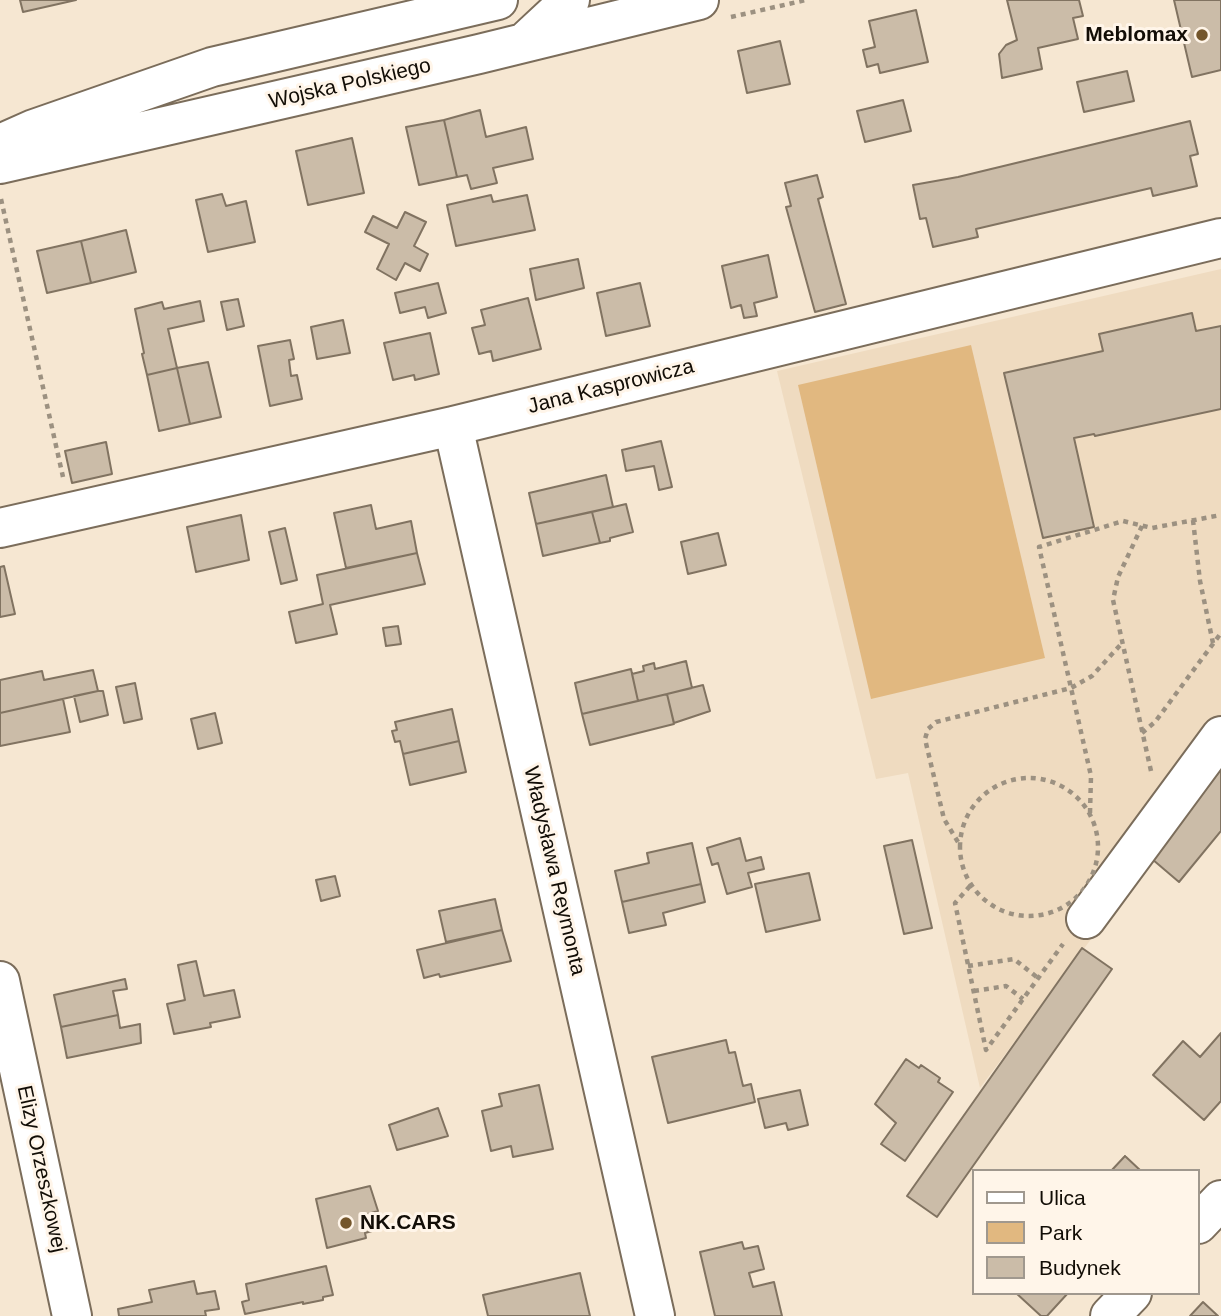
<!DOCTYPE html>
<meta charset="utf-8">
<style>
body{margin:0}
#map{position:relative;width:1221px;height:1316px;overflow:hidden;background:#f6e7d2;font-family:Helvetica,sans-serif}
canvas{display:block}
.legend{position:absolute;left:972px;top:1169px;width:228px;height:126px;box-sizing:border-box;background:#fff5e9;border:2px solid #a0988e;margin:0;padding:9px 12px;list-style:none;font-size:21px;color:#120d06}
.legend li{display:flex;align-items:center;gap:14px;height:35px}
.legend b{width:35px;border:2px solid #a0988e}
</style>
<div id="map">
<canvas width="1221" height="1316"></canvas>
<ul class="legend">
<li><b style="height:9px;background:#fff"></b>Ulica</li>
<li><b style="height:19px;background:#e1b880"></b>Park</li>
<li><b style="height:19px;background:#cbbca8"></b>Budynek</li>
</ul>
</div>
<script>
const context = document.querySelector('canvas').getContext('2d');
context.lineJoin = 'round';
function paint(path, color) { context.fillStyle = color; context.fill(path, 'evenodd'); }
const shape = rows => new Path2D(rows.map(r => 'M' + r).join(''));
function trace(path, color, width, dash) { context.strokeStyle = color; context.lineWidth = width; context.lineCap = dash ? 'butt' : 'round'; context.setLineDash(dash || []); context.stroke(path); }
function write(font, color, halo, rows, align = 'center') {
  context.font = font + ' Helvetica,sans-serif'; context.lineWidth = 6; context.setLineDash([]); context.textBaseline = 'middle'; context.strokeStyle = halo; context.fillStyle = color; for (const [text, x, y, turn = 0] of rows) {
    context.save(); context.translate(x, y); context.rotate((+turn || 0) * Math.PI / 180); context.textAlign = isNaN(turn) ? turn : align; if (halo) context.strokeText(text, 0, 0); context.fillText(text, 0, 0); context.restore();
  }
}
paint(shape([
 [1221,269,1221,765,980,1088,908,773,876,779,777,371]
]), '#efdbc0');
paint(shape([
 [971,345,1045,658,871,699,798,385]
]), '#e1b880');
const building = shape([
 [20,0,76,0,23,12,20,0],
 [1007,0,1079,0,1083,16,1073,18,1078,39,1038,48,1042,69,1002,78,999,54,1006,45,1017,40,1007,0],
 [1174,0,1221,0,1221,70,1192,77,1174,0],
 [916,10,928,62,880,73,878,64,867,67,863,50,875,47,869,21,916,10],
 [780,41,790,84,747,93,738,51,780,41],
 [1127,71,1134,101,1084,112,1077,82,1127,71],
 [903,100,911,131,865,142,857,111,903,100],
 [480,110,486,137,526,127,533,159,493,168,497,183,471,189,467,175,457,177,444,120,480,110],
 [444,120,457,177,419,185,406,127,444,120],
 [1190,121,1198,154,1190,156,1197,186,1153,196,1151,188,976,229,978,237,933,247,926,218,920,219,913,185,958,177,1190,121],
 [352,138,364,193,308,205,296,151,352,138],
 [817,175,823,197,818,199,846,304,815,312,786,207,791,206,785,183,817,175],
 [222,194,226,206,246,201,255,242,208,252,196,200,222,194],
 [491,195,493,202,527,195,535,230,456,246,447,205,491,195],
 [405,212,426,222,414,246,428,254,420,271,405,263,396,280,377,269,389,244,365,232,373,216,397,228,405,212],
 [126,230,136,272,91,283,81,241,126,230],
 [81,241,91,283,47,293,37,251,81,241],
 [768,255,777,297,754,303,757,316,744,318,741,305,731,308,722,266,768,255],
 [578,259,584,288,536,300,530,269,578,259],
 [438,283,446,313,428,318,425,307,400,313,395,293,438,283],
 [640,283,650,326,606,336,597,293,640,283],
 [528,298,541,349,493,361,491,351,479,354,472,328,485,325,481,310,528,298],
 [238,299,244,326,227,330,221,302,238,299],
 [200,301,204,321,168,329,177,368,147,375,142,354,144,353,135,309,162,302,164,309,200,301],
 [1192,313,1196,331,1221,326,1221,409,1095,436,1094,434,1074,438,1094,527,1043,538,1004,373,1103,351,1099,334,1192,313],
 [343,320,350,353,317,359,311,327,343,320],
 [430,333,439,374,415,380,414,375,393,380,384,343,430,333],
 [290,340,294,359,289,360,291,376,297,375,302,399,270,406,258,346,290,340],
 [208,362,221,417,190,424,177,368,208,362],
 [177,368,190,424,159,431,147,375,177,368],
 [661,441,672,487,659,490,654,466,626,471,622,450,661,441],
 [106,442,112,474,72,483,65,451,106,442],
 [606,475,613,507,536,524,529,493,606,475],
 [626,504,633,532,610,538,610,541,600,543,592,512,626,504],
 [371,505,376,529,411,521,417,553,346,568,334,513,371,505],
 [592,512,600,543,543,556,536,524,592,512],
 [241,515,249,560,196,572,187,527,241,515],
 [285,528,297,580,281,584,269,532,285,528],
 [718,533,726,565,688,574,681,542,718,533],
 [417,553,425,584,330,605,337,634,296,643,289,612,323,604,317,575,417,553],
 [4,566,15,614,0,617,0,567,4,566],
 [398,626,401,644,386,646,383,628,398,626],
 [686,661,692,688,638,701,632,674,644,671,643,666,654,663,655,669,686,661],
 [631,669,638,701,582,714,575,683,631,669],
 [93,670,98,691,0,713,0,680,42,671,44,680,93,670],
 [135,683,142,719,124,723,116,687,135,683],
 [703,685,710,711,674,723,667,694,703,685],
 [98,691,103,691,108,715,80,722,74,696,98,691],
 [667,694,674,724,590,745,582,714,667,694],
 [63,699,70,732,0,746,0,713,63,699],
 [452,709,459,741,403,754,400,741,395,742,392,731,397,730,395,722,452,709],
 [215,713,222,743,198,749,191,719,215,713],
 [459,741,466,772,410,785,403,754,459,741],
 [1221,769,1221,831,1179,882,1152,859,1221,769],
 [740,838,746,861,761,857,764,869,748,873,752,887,727,894,718,863,712,865,707,848,740,838],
 [912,840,932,928,904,934,884,846,912,840],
 [692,843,701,884,622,902,615,871,649,863,647,853,692,843],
 [809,873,820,920,766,932,755,884,809,873],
 [335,876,340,896,321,901,316,880,335,876],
 [701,884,705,902,663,913,666,925,629,933,622,902,701,884],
 [495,899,502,930,446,942,439,911,495,899],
 [502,930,511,961,440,977,439,974,424,978,417,950,502,930],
 [1082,948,1112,969,937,1217,907,1196,1082,948],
 [196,961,204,996,234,990,240,1017,210,1023,211,1027,174,1034,167,1004,185,1000,178,965,196,961],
 [125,979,127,989,113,991,118,1015,61,1027,54,995,125,979],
 [118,1015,120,1028,140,1024,141,1043,67,1058,61,1027,118,1015],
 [1221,1033,1221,1101,1204,1120,1153,1075,1183,1041,1200,1057,1221,1033],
 [726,1040,729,1053,735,1052,743,1086,751,1084,755,1102,668,1123,652,1057,726,1040],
 [906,1059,919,1068,921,1065,940,1078,938,1082,953,1092,905,1161,881,1144,896,1123,875,1104,906,1059],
 [539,1085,553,1149,513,1157,511,1146,491,1151,482,1111,502,1106,499,1094,539,1085],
 [800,1090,808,1125,788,1130,786,1123,765,1128,758,1099,800,1090],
 [438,1108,448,1136,397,1150,389,1125,438,1108],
 [1125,1156,1141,1171,1111,1171,1125,1156],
 [370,1186,378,1211,368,1214,372,1231,365,1233,366,1238,327,1248,316,1199,370,1186],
 [742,1242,744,1249,758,1246,764,1269,749,1273,753,1287,774,1282,782,1316,715,1316,700,1252,742,1242],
 [326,1266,333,1295,323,1297,323,1300,303,1304,303,1302,245,1314,242,1302,249,1300,246,1284,326,1266],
 [580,1273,590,1316,488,1316,483,1295,580,1273],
 [194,1281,197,1294,215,1291,219,1309,205,1311,206,1316,119,1316,118,1309,152,1302,149,1290,194,1281],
 [1016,1293,1068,1293,1047,1316,1041,1316,1016,1293],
 [1203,1302,1218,1316,1190,1316,1203,1302]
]);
paint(building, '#cbbca8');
trace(building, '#817361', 2);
const minor = shape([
 [526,41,570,0],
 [0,144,34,129,212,67,498,0],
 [0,164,479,54,699,0],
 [453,426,655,1316],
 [0,528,453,426,1221,238],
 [1086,919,1221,736],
 [0,981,72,1316],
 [1198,1224,1221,1200],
 [1110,1316,1132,1293]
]);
trace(minor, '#7b6d5b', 42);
trace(shape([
 [731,17,806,0],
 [1,199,63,477],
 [1193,520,1200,581,1213,643],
 [1142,526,1118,577,1113,600,1151,771],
 [1142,733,1155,722,1221,633],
 '960 847a69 69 0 1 1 138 0a69 69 0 1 1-138 0Z',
 [1090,813,1091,776,1039,547,1123,521,1152,528,1221,515],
 [958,842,944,819,925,739,928,729,936,722,1071,688,1092,676,1123,642],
 [970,886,955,903,986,1050,1063,944],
 [968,966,1014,959,1038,978],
 [974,991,1006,986,1023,999]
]), '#9c9181', 4.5, [5, 5]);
trace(minor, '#fff', 38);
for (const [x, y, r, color] of [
 [1202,35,7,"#74562b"],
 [346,1223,7,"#74562b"]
]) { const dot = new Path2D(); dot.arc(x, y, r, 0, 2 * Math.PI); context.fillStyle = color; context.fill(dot); trace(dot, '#fff5e9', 2.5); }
write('bold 21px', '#120d06', '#fff5e9', [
 ["Meblomax",1188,35],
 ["NK.CARS",360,1223,"left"]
], 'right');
write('21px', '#120d06', '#fff5e9', [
 ["Wojska Polskiego",350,84,-13],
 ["Jana Kasprowicza",611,387,-14],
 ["Władysława Reymonta",554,871,77],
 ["Elizy Orzeszkowej",41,1169,78]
]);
</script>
